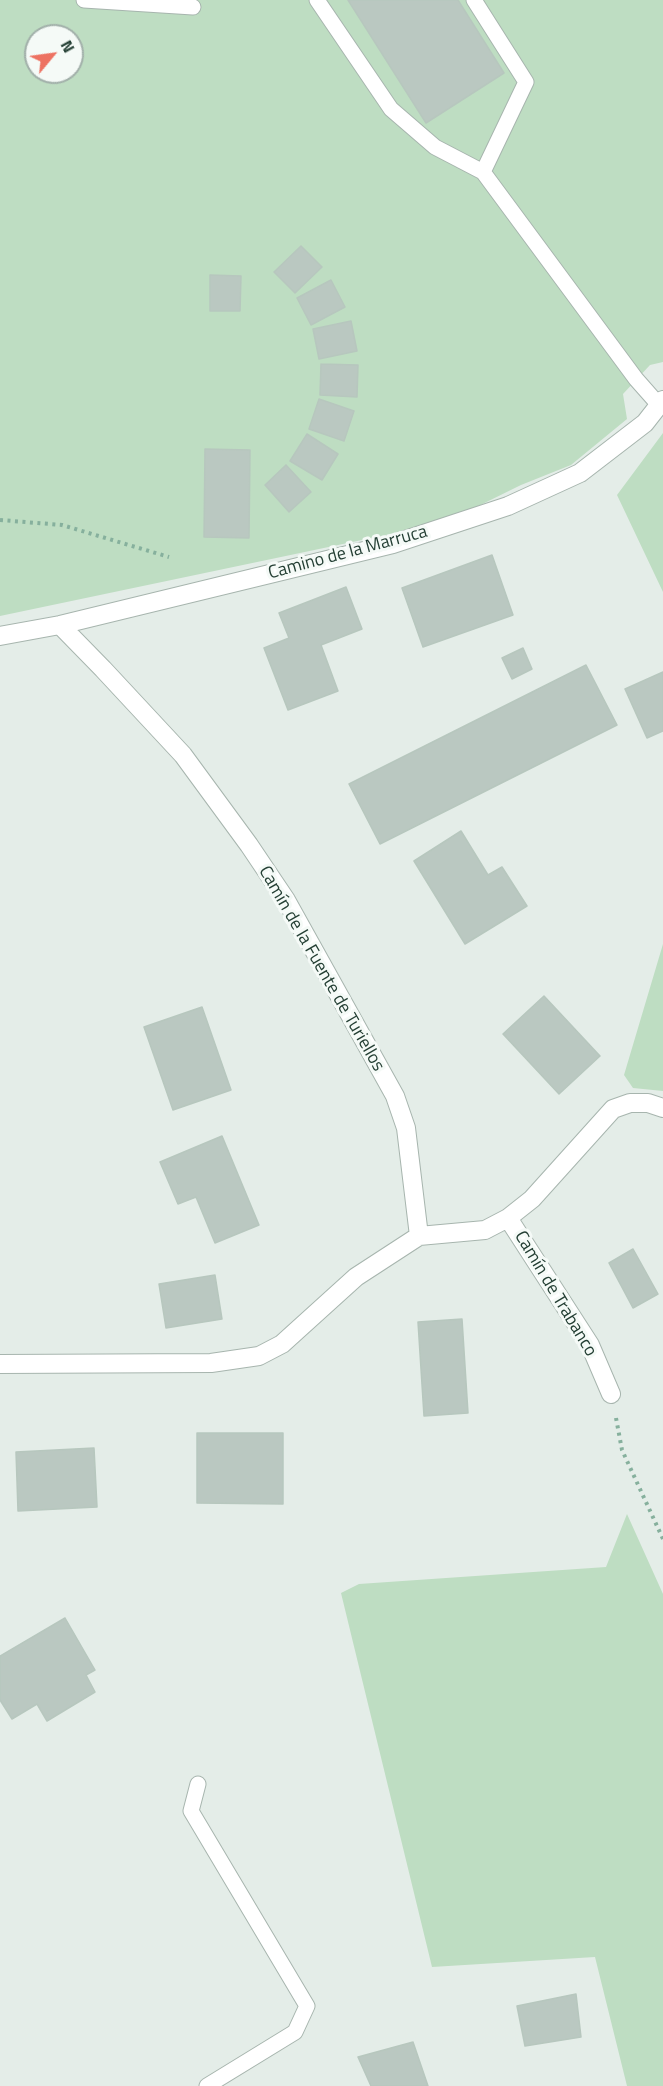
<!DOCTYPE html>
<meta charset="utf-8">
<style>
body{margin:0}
#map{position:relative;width:663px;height:2086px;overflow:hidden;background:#e4ede8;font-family:"Titillium Web",sans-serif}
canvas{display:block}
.north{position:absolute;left:24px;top:24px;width:60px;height:60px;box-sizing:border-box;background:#f5faf7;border:2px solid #a1afa9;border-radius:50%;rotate:61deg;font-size:16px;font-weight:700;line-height:24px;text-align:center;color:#243f34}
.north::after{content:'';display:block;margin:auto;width:21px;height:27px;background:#ed7262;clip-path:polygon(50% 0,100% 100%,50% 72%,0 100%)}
</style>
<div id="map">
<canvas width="663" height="2086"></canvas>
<div class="north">N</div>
</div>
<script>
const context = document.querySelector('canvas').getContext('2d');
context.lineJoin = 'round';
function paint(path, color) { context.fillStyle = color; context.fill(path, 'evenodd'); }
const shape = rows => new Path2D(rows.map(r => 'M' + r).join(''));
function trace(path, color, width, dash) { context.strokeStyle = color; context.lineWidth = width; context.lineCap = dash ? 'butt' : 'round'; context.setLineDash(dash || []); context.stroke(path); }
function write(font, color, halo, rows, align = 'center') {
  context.font = font + ' "Titillium Web",sans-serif'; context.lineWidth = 6; context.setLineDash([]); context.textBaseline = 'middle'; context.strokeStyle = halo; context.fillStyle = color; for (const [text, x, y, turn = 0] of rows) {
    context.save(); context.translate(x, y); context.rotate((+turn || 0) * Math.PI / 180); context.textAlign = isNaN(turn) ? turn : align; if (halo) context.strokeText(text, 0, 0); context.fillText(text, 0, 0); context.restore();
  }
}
paint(shape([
 [0,0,663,0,663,362,650,365,623,394,627,419,571,465,521,485,458,516,400,532,0,616],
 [36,36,72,36,72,72,36,72],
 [663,433,663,592,617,495],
 [663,944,663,1091,633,1088,624,1075],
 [627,1514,663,1594,663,2086,627,2086,595,1957,432,1967,341,1593,359,1584,606,1567]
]), '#beddc2');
const building = shape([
 [348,0,458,0,504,73,426,123,348,0],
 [301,246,322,267,295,293,274,272,301,246],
 [210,275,241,276,240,311,210,311,210,275],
 [331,280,345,307,311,325,297,298,331,280],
 [351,321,357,351,319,359,313,329,351,321],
 [321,364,358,365,357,397,320,395,321,364],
 [319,399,354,411,344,441,309,429,319,399],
 [307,434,338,454,322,480,290,461,307,434],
 [205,449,250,450,249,538,204,537,205,449],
 [286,465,311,492,289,512,265,485,286,465],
 [492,555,513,615,423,647,402,588,492,555],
 [346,587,362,629,321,645,338,691,288,710,264,648,289,638,279,613,346,587],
 [523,648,532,669,512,679,502,658,523,648],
 [586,665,617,725,380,844,349,784,586,665],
 [663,672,663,731,647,738,625,689,663,672],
 [461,831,488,875,502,867,527,906,465,944,414,861,461,831],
 [544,996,600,1056,559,1094,503,1034,544,996],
 [202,1007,231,1090,173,1110,144,1027,202,1007],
 [222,1136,259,1225,215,1243,196,1197,178,1204,160,1162,222,1136],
 [633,1249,658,1294,633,1308,609,1263,633,1249],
 [215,1275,222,1319,166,1328,159,1284,215,1275],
 [462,1319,468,1413,424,1416,418,1322,462,1319],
 [197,1433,283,1433,283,1504,197,1503,197,1433],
 [94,1448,97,1507,18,1511,16,1452,94,1448],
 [65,1618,95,1670,86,1675,95,1692,47,1721,37,1704,12,1719,0,1700,0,1656,65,1618],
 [576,1994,581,2037,525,2046,517,2006,576,1994],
 [413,2042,428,2086,371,2086,358,2057,413,2042]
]);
paint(building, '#bac8c1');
trace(building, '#b7c7be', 1.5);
const service = shape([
 [84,0,193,7],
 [317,0,391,109,435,147,483,172,636,379,659,405],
 [474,0,526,82,483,172],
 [198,1784,191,1811,307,2006,295,2032,207,2086]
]);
const minor = shape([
 [60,625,103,669,183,755,249,845,286,900,395,1096,406,1128,419,1236],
 [0,636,60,625,393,544,508,506,580,473,645,423,663,400],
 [508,1218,590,1345,611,1394],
 [0,1364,211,1363,259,1356,282,1344,356,1277,419,1236,485,1230,508,1218,532,1199,613,1109,630,1103,648,1103,663,1108]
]);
trace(service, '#a7b5ae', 17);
trace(minor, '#a7b5ae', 20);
trace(shape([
 [0,520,62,525,169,557],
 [616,1418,622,1450,663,1539]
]), '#86b09d', 4, [3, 4.5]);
trace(service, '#fff', 15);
trace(minor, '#fff', 18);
write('18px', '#243f34', '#f5faf7', [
 ["Camino de la Marruca",348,553,-15],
 ["Camín de la Fuente de Turiellos",321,969,60],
 ["Camín de Trabanco",555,1294,59]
]);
</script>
